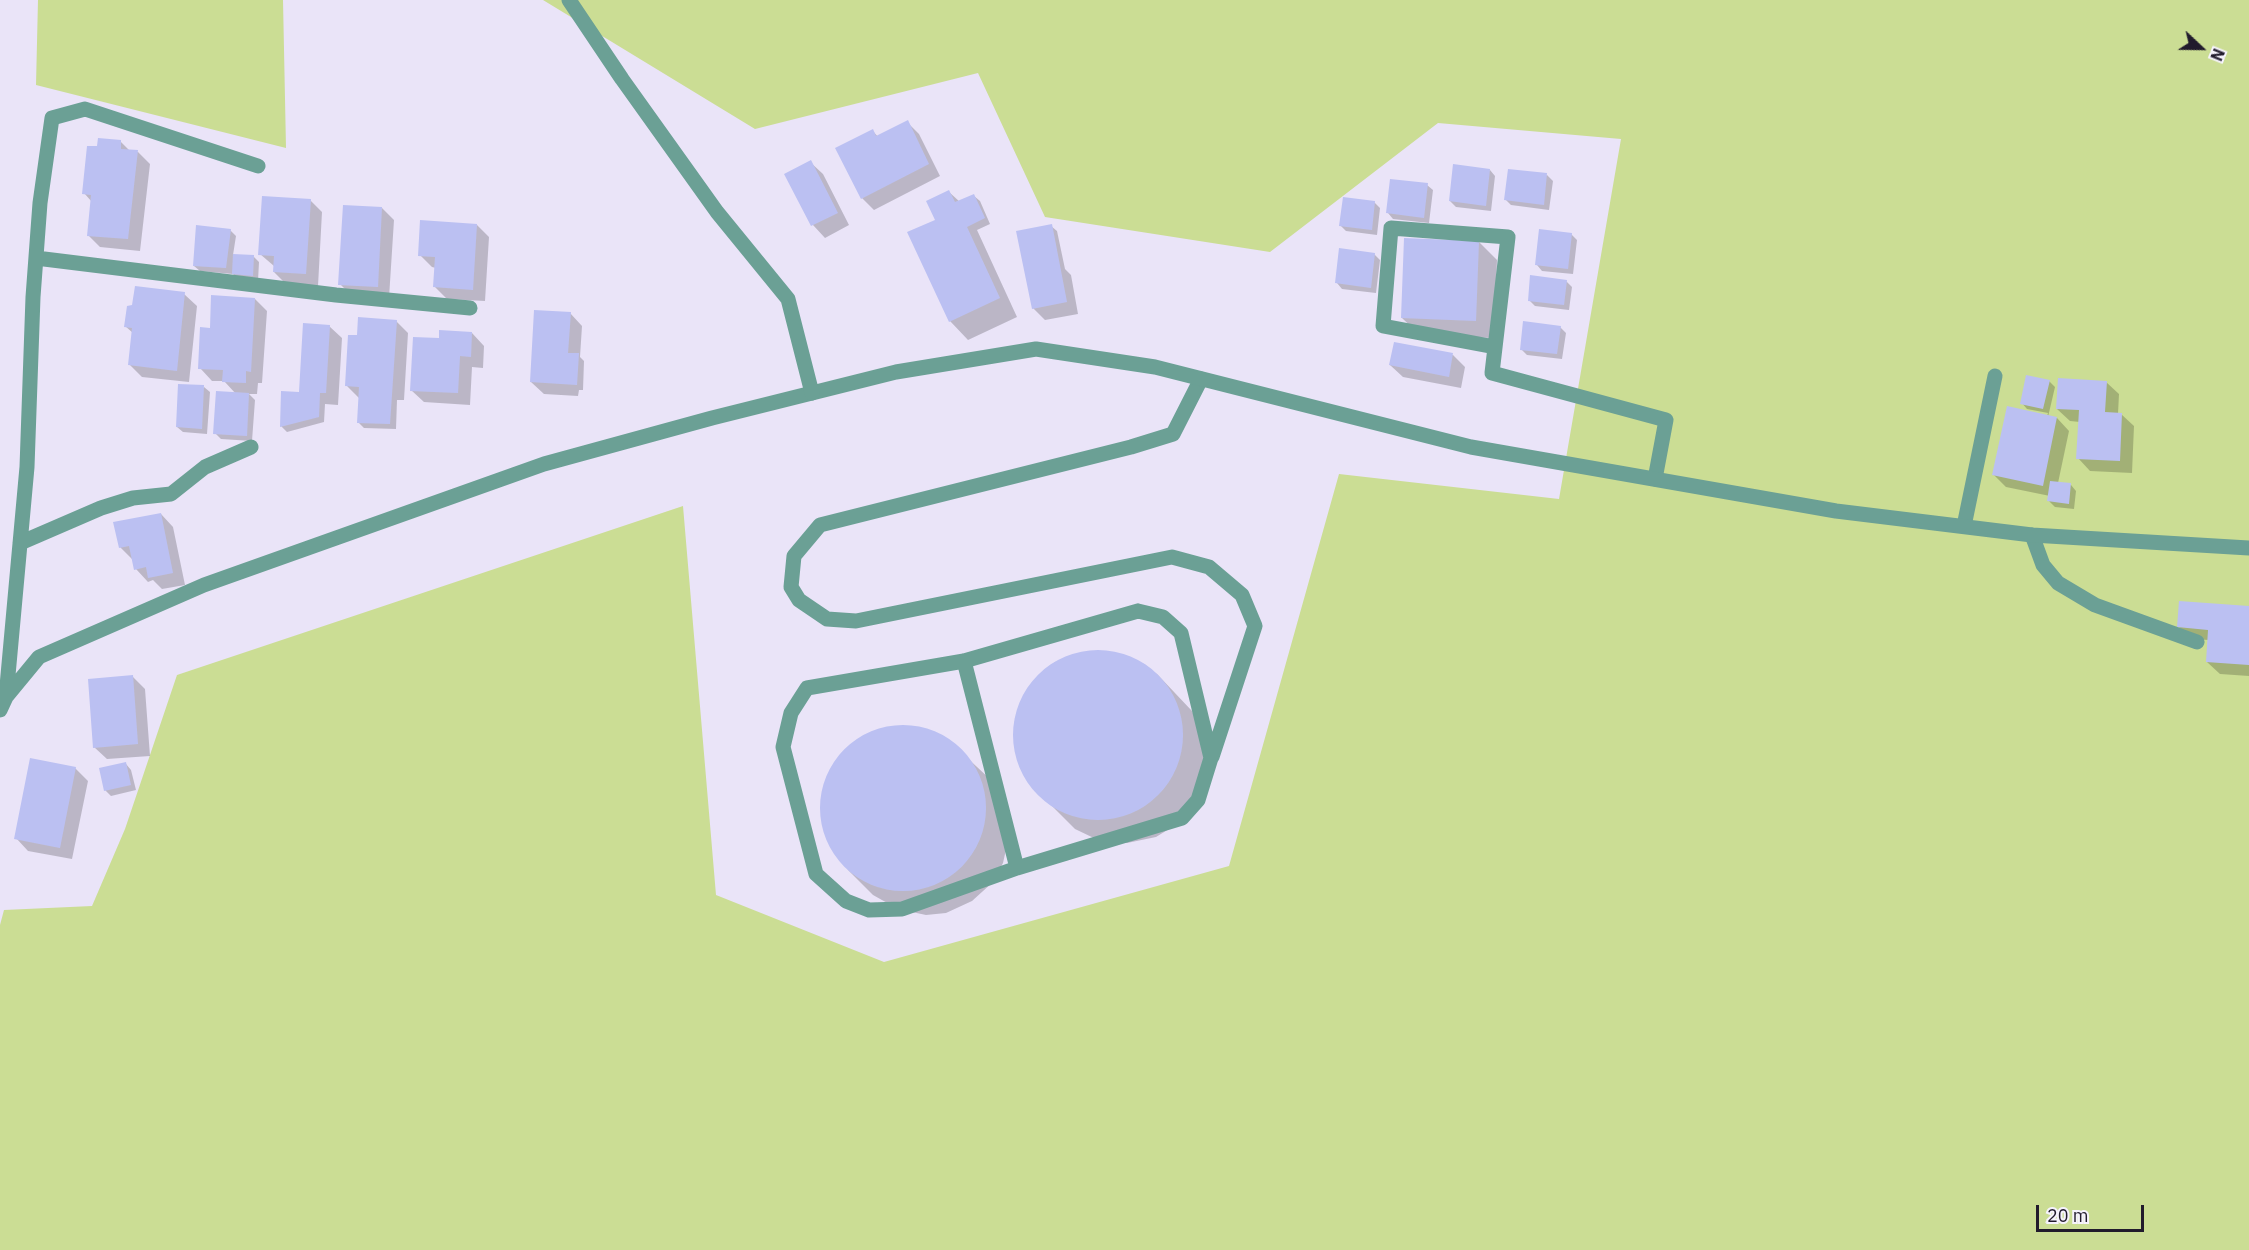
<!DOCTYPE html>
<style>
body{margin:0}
#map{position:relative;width:2249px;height:1250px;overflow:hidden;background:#eae4f8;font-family:"IBM Plex Sans",sans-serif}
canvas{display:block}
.north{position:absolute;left:2171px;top:18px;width:60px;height:60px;-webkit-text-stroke:4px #f6f3fd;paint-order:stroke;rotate:112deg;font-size:16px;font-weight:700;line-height:24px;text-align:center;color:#211b2c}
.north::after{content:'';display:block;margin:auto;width:21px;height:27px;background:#211b2c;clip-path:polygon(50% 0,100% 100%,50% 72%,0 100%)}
.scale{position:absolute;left:2036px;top:1205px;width:108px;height:27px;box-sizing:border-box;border:3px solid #211b2c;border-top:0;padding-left:8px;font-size:18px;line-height:21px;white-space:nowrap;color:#211b2c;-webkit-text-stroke:4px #f6f3fd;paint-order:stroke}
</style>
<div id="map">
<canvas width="2249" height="1250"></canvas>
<div class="north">N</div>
<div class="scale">20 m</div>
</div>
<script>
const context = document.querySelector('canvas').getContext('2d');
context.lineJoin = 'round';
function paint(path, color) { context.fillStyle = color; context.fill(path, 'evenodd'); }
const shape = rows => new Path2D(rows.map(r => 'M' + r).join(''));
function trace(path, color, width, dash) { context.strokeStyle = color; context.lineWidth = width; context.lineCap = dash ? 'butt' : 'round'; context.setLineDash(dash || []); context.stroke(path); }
paint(shape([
 [38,0,283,0,286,148,36,85],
 [543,0,2249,0,2249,1250,0,1250,0,925,4,910,92,906,125,829,177,675,683,506,716,895,884,962,1229,866,1339,474,1559,499,1621,139,1438,123,1270,252,1045,217,978,73,755,129]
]), '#cbdd94');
paint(shape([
 [907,122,919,134,940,176,874,210,862,198,873,131,878,137],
 [120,141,130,151,138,152,150,164,140,251,100,247,88,235,92,202,84,193],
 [810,162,823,174,849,225,825,238,813,225,786,175],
 [1490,170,1495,176,1491,211,1456,207,1450,201],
 [1547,175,1553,181,1549,210,1511,205,1505,199],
 [1427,185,1433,190,1429,223,1393,219,1388,213],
 [949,192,960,202,974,196,980,201,990,224,977,230,1017,317,968,340,950,321,909,233,937,220],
 [310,200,322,212,318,286,286,284,274,272,274,266,260,254],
 [1374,202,1380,208,1377,235,1346,231,1340,225],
 [382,208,394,220,389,298,352,296,340,284],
 [477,225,489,237,485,301,447,299,435,287,436,268,432,267,420,255],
 [1051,226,1057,231,1065,269,1071,275,1078,314,1045,320,1033,308],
 [230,230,236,236,233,255,253,256,259,262,258,281,239,280,233,274,200,271,194,266],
 [1571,234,1577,240,1573,274,1542,271,1537,265],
 [1479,242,1497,260,1494,338,1421,336,1402,318],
 [1374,254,1380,260,1376,293,1342,289,1337,283],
 [1566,281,1572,287,1569,310,1535,306,1529,300],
 [184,294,197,306,189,382,142,377,130,365,133,333,125,326],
 [255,299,267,311,262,383,258,383,257,394,249,394,255,400,252,441,221,439,215,433,236,394,224,381,212,381,200,368,211,329],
 [570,313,582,326,580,357,584,361,583,390,579,390,578,396,544,394,531,382],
 [396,321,408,333,404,400,397,400,396,429,364,428,358,422,360,399,347,386,358,337],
 [329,326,342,338,338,405,325,404,324,422,287,432,281,426,300,393],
 [1560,327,1566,333,1562,359,1527,355,1521,349],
 [472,333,484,346,483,368,472,367,470,405,424,402,411,390],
 [1453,355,1465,367,1461,388,1403,377,1390,365],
 [2049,381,2055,387,2048,417,2057,418,2069,431,2058,483,2071,485,2076,491,2074,509,2055,507,2049,501,2050,496,2006,487,1994,475,2047,416,2048,413,2027,409,2022,403],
 [2106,382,2119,394,2118,414,2121,414,2134,426,2132,473,2090,471,2078,458,2080,422,2070,421,2057,409],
 [204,387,210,392,207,434,183,432,177,427],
 [161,514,173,527,185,585,162,589,153,580,148,582,136,569,132,559,120,547],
 [2249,608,2249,676,2220,674,2207,662,2209,640,2191,639,2179,627],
 [1104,651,1132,658,1157,674,1192,711,1204,738,1206,767,1194,804,1174,826,1156,837,1127,843,1098,840,1075,829,1030,784,1017,758,1014,724,1019,707,1033,682,1055,662,1083,652],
 [133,677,145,689,150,756,107,759,94,747],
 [906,726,946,738,992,781,1009,836,1003,863,993,882,972,901,946,913,926,915,898,909,873,895,849,871,830,846,822,819,824,784,838,759,852,744,877,730],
 [126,764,131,770,136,790,111,796,105,790],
 [75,768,88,781,72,859,28,851,16,838]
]), '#0003');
paint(shape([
 [908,120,929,164,861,199,835,148,873,129,876,136],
 [98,138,121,140,121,149,138,150,128,239,87,236,91,195,82,194,87,146,97,146],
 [811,160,838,213,811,226,784,174],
 [1453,164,1490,169,1486,206,1449,201],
 [1508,169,1547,173,1544,205,1504,200],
 [1390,179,1428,183,1424,218,1386,213],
 [949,190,955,202,974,194,985,218,967,227,1000,298,949,322,907,232,935,220,926,201],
 [262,196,311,199,306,274,273,272,274,256,258,255],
 [1343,197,1375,201,1372,230,1339,226],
 [343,205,382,207,378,287,338,285],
 [420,220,477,224,473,290,433,287,435,257,418,256],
 [1052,224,1067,302,1032,309,1016,231],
 [196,225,231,229,226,268,193,266],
 [1539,229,1572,233,1568,269,1535,265],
 [1404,238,1479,241,1476,321,1401,318],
 [1339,248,1375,253,1371,288,1335,283],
 [233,254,254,255,253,276,232,274],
 [1530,275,1567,280,1564,305,1528,301],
 [135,286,185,292,177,371,128,365,132,328,124,327,127,306,132,305],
 [211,295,255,298,251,372,246,371,246,383,222,382,223,370,198,369,200,327,210,328],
 [534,310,571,312,568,353,579,353,577,385,530,382],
 [358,317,397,320,390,424,357,423,359,387,345,386,348,335,357,335],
 [1523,321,1561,326,1557,354,1520,350],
 [303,323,330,325,326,393,320,393,319,417,280,427,281,391,299,392],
 [439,330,472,332,471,357,460,356,458,393,410,391,413,337,439,338],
 [1394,342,1453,353,1449,377,1389,365],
 [2026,375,2050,380,2043,409,2020,404],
 [2058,378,2107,381,2105,412,2122,413,2120,461,2076,459,2079,410,2056,409],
 [178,384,204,385,202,429,176,427],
 [216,391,249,393,247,436,213,434],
 [2007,406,2057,417,2043,486,1992,475],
 [2050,481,2071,483,2069,504,2047,501],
 [161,513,173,573,148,578,146,567,134,570,129,546,119,548,113,522],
 [2179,601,2249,606,2249,665,2206,662,2208,630,2177,627],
 '1013 735a85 85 0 1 1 170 0a85 85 0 1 1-170 0Z',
 [133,675,138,744,93,748,88,679],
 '820 808a83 83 0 1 1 166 0a83 83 0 1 1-166 0Z',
 [30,758,76,767,60,848,14,839],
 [126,762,131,785,104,791,99,768]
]), '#bbc0f2');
trace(shape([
 [1495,347,1383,326,1391,228,1508,237,1492,373,1666,420,1655,479],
 [1201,379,1173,434,1131,447,820,525,794,556,791,587,799,600,827,619,856,621,1172,557,1209,567,1242,595,1255,626,1212,757],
 [1964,526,1995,376],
 [2032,535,2043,565,2058,583,2095,605,2197,642],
 [1138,611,1163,617,1181,633,1211,758,1198,800,1182,818,1017,868,902,909,869,910,846,901,816,874,783,747,791,713,807,688,964,661,1138,611],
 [964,661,1017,868]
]), '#6ba095', 15);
trace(shape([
 [36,258,336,295,470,308],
 [20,543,101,508,133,498,171,494,205,467,251,447],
 [6,697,27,467,33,297,40,203,52,118,85,109,258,166],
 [0,710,6,697,39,657,204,585,544,464,712,418,896,372,1036,349,1155,367,1471,447,1836,511,2032,535,2249,548]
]), '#6ba095', 15);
trace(shape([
 [569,0,622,79,717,212,788,299,812,393]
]), '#6ba095', 15);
</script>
